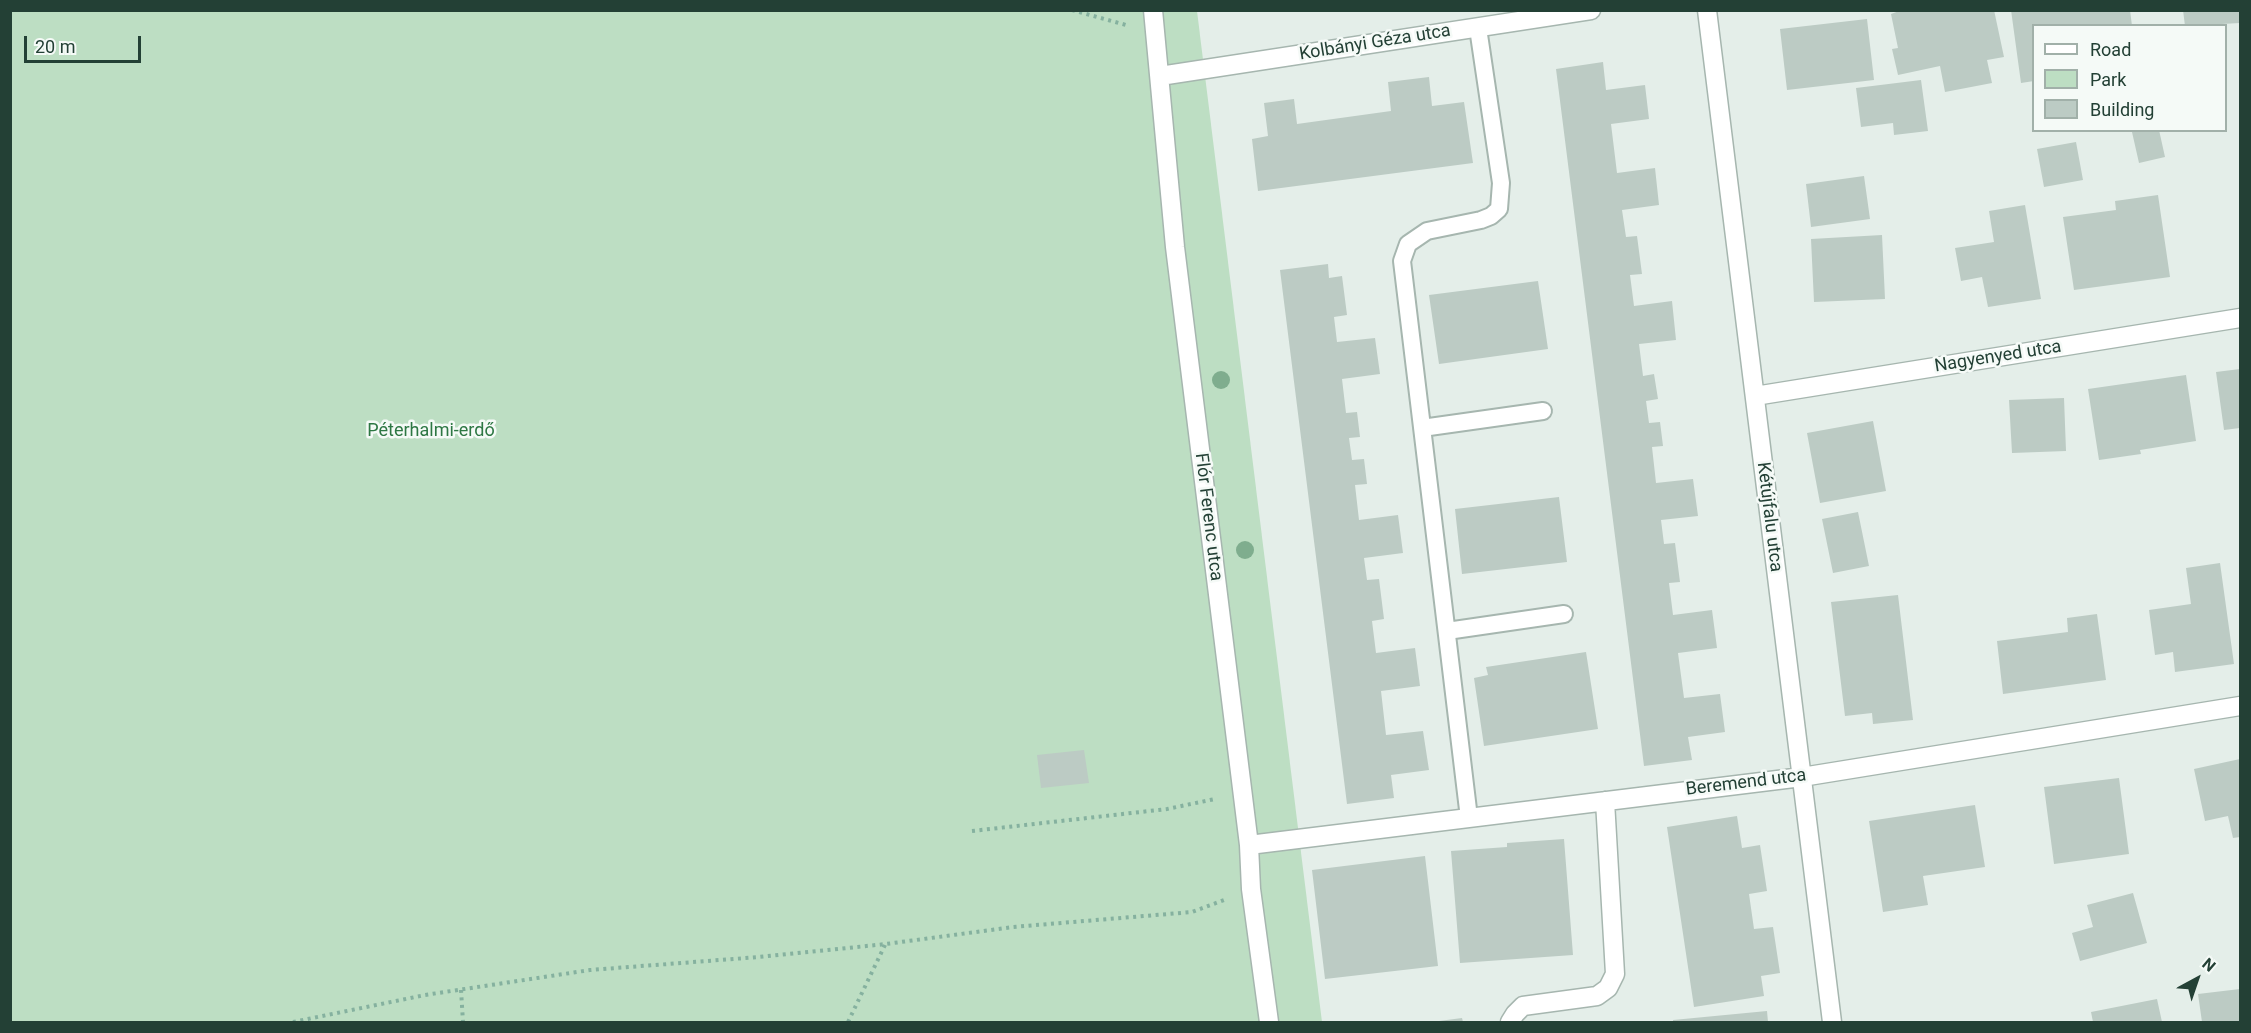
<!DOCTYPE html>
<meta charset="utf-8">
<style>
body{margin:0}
#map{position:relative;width:2251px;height:1033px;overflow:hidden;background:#e4eee9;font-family:Roboto,sans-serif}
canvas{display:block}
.frame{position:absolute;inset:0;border:12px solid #234035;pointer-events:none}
.legend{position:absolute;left:2032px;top:24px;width:195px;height:108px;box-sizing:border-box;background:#f5faf7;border:2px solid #a1b0a9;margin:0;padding:8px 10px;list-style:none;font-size:18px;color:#234035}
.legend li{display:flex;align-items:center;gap:12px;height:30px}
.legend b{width:30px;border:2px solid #a1b0a9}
.north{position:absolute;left:2167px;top:949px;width:60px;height:60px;-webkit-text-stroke:4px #f5faf7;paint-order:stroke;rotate:40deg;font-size:16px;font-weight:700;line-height:24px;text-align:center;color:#234035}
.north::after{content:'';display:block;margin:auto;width:21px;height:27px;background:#234035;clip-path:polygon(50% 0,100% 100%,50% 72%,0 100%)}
.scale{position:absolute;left:24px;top:36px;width:117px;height:27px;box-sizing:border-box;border:3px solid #234035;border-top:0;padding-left:8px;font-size:18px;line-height:21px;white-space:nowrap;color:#234035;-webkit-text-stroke:4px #f5faf7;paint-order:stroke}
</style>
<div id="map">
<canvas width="2251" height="1033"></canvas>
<div class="frame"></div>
<ul class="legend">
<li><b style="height:8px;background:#fff"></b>Road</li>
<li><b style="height:16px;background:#bddec3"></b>Park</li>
<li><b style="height:16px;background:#bccbc4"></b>Building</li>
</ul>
<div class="north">N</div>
<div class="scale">20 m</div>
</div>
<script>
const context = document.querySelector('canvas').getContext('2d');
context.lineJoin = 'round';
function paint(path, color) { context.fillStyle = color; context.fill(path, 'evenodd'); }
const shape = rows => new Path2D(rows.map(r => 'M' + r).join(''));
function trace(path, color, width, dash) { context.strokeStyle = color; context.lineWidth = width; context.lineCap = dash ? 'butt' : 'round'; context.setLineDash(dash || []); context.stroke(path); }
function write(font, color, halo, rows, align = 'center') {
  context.font = font + ' Roboto,sans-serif'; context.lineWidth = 5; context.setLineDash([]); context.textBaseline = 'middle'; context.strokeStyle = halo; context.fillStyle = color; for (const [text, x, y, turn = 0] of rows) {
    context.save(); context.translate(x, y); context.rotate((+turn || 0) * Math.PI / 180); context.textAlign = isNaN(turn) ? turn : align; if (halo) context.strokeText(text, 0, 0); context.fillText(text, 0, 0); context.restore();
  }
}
paint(shape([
 [10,11,1197,11,1322,1022,11,1022]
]), '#bddec3');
paint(shape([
 [1902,10,1994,10,2004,57,1987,60,1992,83,1945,92,1940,66,1898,75,1892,49,1898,48,1891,14],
 [2011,10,2130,10,2132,26,2034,26,2034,81,2021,83],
 [2183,10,2240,10,2240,23,2185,26],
 [1867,19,1874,80,1787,90,1780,29],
 [1603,62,1606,90,1645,85,1649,119,1611,124,1617,173,1655,168,1659,205,1622,210,1626,237,1637,236,1642,274,1630,275,1634,306,1672,301,1676,340,1639,344,1643,376,1654,374,1658,399,1646,401,1649,423,1660,422,1663,446,1652,447,1656,483,1693,479,1698,516,1661,520,1664,544,1675,543,1680,582,1669,583,1673,615,1712,610,1717,648,1678,653,1684,698,1720,694,1725,732,1688,737,1692,760,1644,766,1556,69],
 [1429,77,1432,106,1464,102,1473,163,1258,191,1252,139,1268,136,1264,103,1294,99,1297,124,1391,111,1388,82],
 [1921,80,1928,131,1894,135,1893,123,1861,127,1856,88],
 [2139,130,2159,130,2165,157,2139,163,2132,132],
 [2076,142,2083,180,2044,187,2037,149],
 [1864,176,1870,219,1811,227,1806,184],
 [2158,195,2170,277,2074,290,2063,217,2116,210,2115,201],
 [2025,205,2041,299,1988,307,1982,277,1961,281,1955,248,1994,242,1989,211],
 [1882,235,1885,299,1814,302,1811,239],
 [1328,264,1329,278,1342,276,1347,315,1334,317,1337,342,1375,338,1380,374,1342,379,1346,413,1357,412,1360,437,1349,438,1352,460,1364,459,1367,484,1355,485,1359,520,1398,515,1403,553,1364,558,1367,580,1379,579,1384,619,1372,621,1376,653,1415,648,1420,686,1381,691,1386,735,1423,731,1429,770,1391,775,1394,798,1347,804,1280,270],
 [1538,281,1548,349,1439,364,1429,295],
 [2240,369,2240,428,2224,430,2216,372],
 [2186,375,2196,441,2140,450,2141,454,2099,460,2088,389],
 [2064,398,2066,451,2012,453,2009,400],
 [1873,421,1886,491,1820,503,1807,433],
 [1559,497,1567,562,1462,574,1455,509],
 [1858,512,1869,566,1833,573,1822,519],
 [2220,563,2234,664,2175,672,2173,652,2155,655,2149,610,2191,604,2186,568],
 [1898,595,1913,720,1873,724,1872,713,1845,716,1831,602],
 [2097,614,2106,680,2003,694,1997,641,2068,632,2067,618],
 [1586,652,1598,729,1484,746,1474,678,1488,675,1486,667],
 [1084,750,1089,783,1041,788,1037,755],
 [2240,759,2240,837,2233,838,2228,816,2205,821,2194,769],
 [2119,778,2129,854,2054,864,2044,787],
 [1975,805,1985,867,1923,876,1928,905,1883,912,1869,821],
 [1737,816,1742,848,1760,845,1767,891,1749,894,1754,929,1773,927,1780,973,1761,976,1764,996,1694,1007,1667,827],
 [1564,839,1573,955,1460,963,1451,851,1507,847,1507,843],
 [1425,856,1438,966,1325,979,1312,870],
 [2133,893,2147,943,2080,961,2072,933,2093,927,2087,905],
 [2240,989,2240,1022,2202,1022,2198,994],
 [2157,999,2162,1022,2093,1022,2091,1012],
 [1767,1011,1768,1022,1673,1022,1673,1020],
 [1462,1018,1463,1022,1439,1022,1439,1021]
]), '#bccbc4');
const lane = shape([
 [1422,428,1543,411],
 [1447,631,1564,614],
 [1469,818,1402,261,1408,244,1427,231,1481,220,1491,216,1499,209,1501,183,1478,28]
]);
const street = shape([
 [1153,10,1175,247,1249,845,1251,889,1269,1022],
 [1707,10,1832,1022],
 [1160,76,1591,10],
 [1755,396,2240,318],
 [1249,845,1802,777,2240,706],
 [1510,1022,1515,1014,1523,1006,1597,996,1608,988,1615,974,1605,801]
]);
trace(lane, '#a6b6af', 20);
trace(street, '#a6b6af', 21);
trace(shape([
 [1072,10,1126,25],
 [972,831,1167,809,1215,799],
 [461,990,463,1022],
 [293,1022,425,995,590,970,759,957,886,944,1013,927,1192,912,1224,900],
 [848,1022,885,945]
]), '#85b19f', 4, [3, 4.5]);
trace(lane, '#fff', 16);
trace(street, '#fff', 18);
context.fillStyle = '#7fad8e';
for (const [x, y] of [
 [1221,380],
 [1245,550]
]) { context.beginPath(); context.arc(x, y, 9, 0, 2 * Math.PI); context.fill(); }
write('18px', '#234035', '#f5faf7', [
 ["Kolbányi Géza utca",1375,43,-9],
 ["Nagyenyed utca",1998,357,-9],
 ["Flór Ferenc utca",1208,517,83],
 ["Kétújfalu utca",1769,517,83],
 ["Beremend utca",1746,783,-7]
]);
write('18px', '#2d7743', '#f5faf7', [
 ["Péterhalmi-erdő",431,431]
]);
</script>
